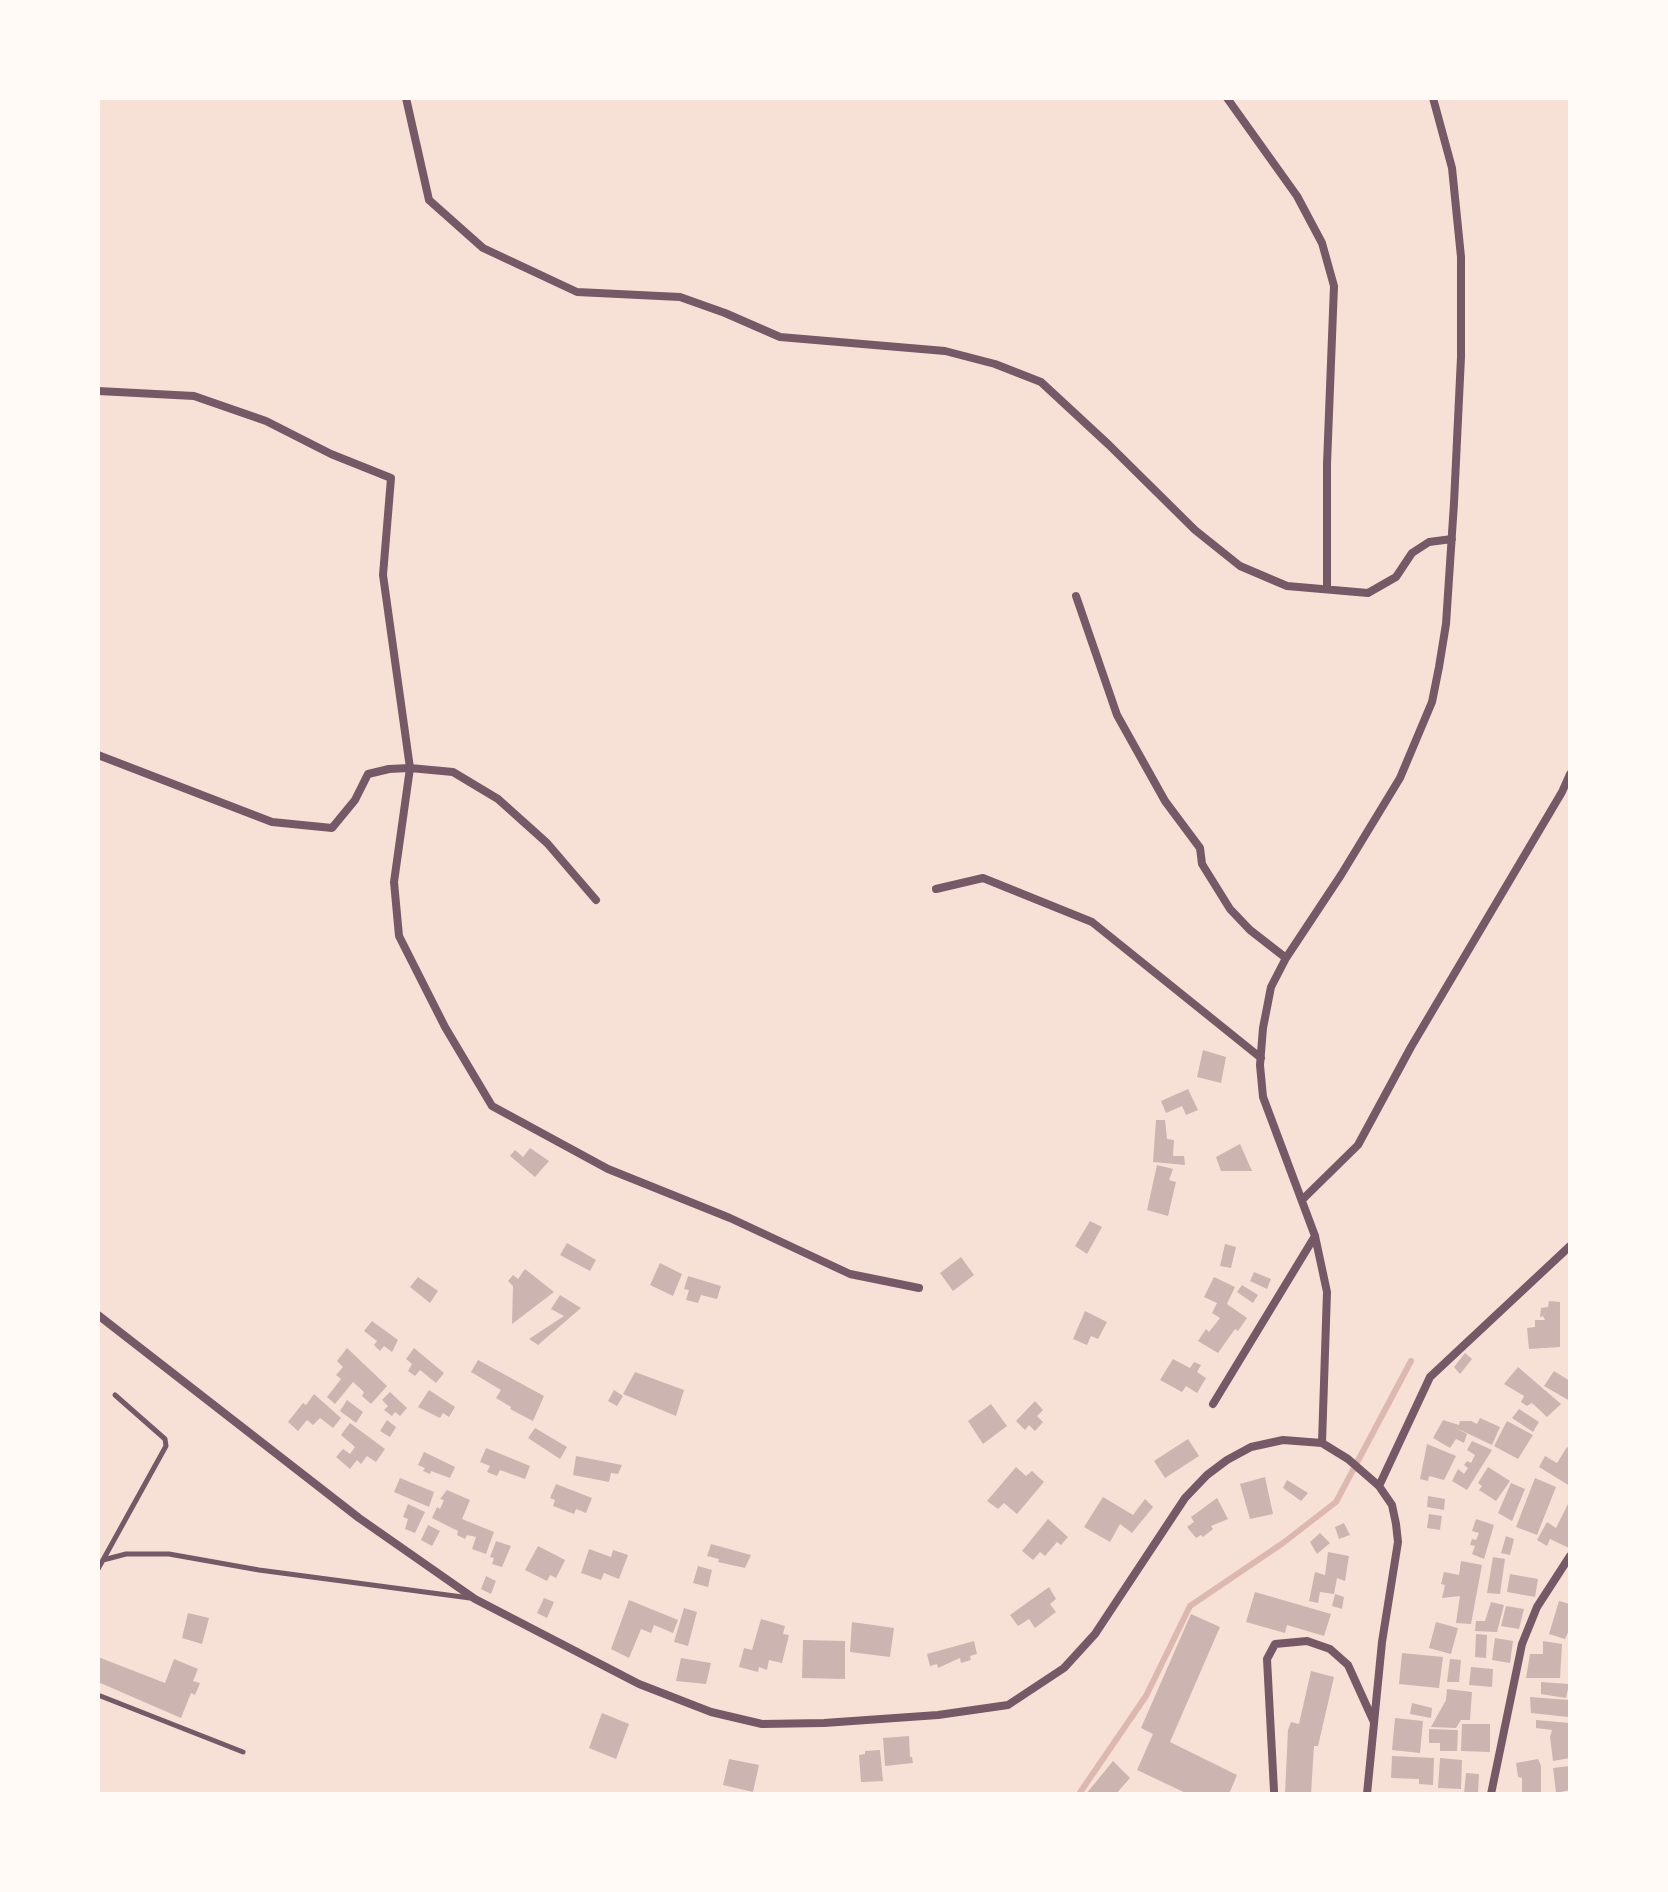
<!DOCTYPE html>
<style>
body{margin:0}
#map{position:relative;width:1668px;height:1892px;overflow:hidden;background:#f7e1d7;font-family:"Work Sans",sans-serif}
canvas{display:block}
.frame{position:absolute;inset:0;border:100px solid #fffaf5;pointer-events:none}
</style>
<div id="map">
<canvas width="1668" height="1892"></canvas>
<div class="frame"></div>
</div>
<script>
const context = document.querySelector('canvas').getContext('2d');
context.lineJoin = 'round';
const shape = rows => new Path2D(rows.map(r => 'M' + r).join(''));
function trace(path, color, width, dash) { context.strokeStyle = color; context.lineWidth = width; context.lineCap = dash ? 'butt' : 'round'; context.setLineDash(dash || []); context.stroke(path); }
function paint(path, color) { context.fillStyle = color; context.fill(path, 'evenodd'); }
trace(shape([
 [1079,1794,1146,1696,1190,1606,1283,1543,1336,1502,1411,1361]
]), '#dcb8b0', 6);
paint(shape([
 [1203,1050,1226,1057,1221,1083,1197,1077],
 [1188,1089,1198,1110,1186,1115,1182,1106,1166,1113,1161,1101],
 [1156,1120,1165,1120,1167,1139,1174,1140,1173,1156,1184,1156,1185,1165,1153,1162],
 [1240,1144,1252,1171,1221,1171,1216,1157],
 [530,1148,549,1161,535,1177,510,1156,515,1150,523,1157],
 [1157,1165,1173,1169,1169,1180,1176,1182,1168,1216,1147,1210],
 [1090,1221,1102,1227,1087,1254,1075,1246],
 [567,1243,596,1260,590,1271,560,1255],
 [1225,1244,1236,1247,1231,1268,1220,1266],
 [961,1257,974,1275,953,1291,940,1273],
 [660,1263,682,1274,673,1296,650,1285],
 [525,1269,554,1292,512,1324,513,1286,508,1281,513,1275,518,1279],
 [1254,1272,1271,1279,1267,1289,1250,1281],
 [688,1276,721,1286,717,1299,701,1295,698,1303,686,1300,689,1290,684,1289],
 [418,1277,438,1291,430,1303,410,1287],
 [1214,1277,1235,1287,1227,1304,1247,1318,1238,1331,1235,1329,1218,1353,1198,1341,1206,1329,1209,1332,1220,1318,1212,1313,1217,1303,1204,1297],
 [1242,1285,1258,1295,1253,1303,1237,1292],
 [560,1295,581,1308,538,1345,529,1339,564,1316,551,1309],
 [1549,1301,1560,1302,1560,1347,1529,1349,1527,1328,1535,1327,1535,1320,1545,1320,1543,1316,1540,1317,1541,1308,1548,1307],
 [1085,1311,1107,1322,1098,1339,1091,1336,1087,1345,1073,1339],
 [372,1321,398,1340,392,1352,384,1346,380,1351,374,1345,377,1341,364,1331],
 [347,1348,387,1386,371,1404,362,1396,364,1392,353,1382,335,1404,327,1397,341,1379,336,1375,343,1367,337,1361],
 [414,1348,444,1373,436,1383,420,1370,415,1376,408,1371,412,1364,406,1359],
 [1465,1353,1472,1359,1460,1374,1454,1367],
 [1173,1359,1190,1368,1194,1362,1201,1365,1197,1372,1206,1378,1197,1393,1186,1386,1182,1392,1160,1380],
 [478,1360,544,1396,533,1421,510,1409,511,1407,496,1398,501,1390,471,1372],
 [1518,1367,1561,1404,1547,1417,1532,1403,1527,1406,1521,1402,1524,1396,1504,1384],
 [1554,1371,1570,1381,1570,1401,1544,1386],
 [635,1372,684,1390,676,1416,623,1394],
 [429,1390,455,1407,449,1417,443,1413,440,1418,418,1407],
 [614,1390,623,1396,617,1406,608,1401],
 [390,1392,407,1408,400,1416,395,1412,392,1416,384,1410,388,1406,382,1400],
 [314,1394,341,1418,333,1428,320,1418,313,1425,307,1420,298,1431,288,1422,303,1403,306,1405],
 [347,1400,363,1412,356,1423,340,1411],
 [1035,1401,1043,1410,1037,1416,1043,1422,1035,1431,1029,1425,1025,1430,1016,1421],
 [991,1404,1007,1426,983,1444,968,1421],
 [1519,1409,1539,1422,1533,1432,1512,1418],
 [1480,1418,1500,1427,1492,1445,1454,1427,1467,1434,1464,1443,1456,1439,1450,1448,1433,1438,1443,1420,1459,1425,1460,1421,1471,1421,1477,1424],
 [387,1420,396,1427,390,1437,380,1431],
 [1507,1421,1533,1435,1518,1459,1494,1446],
 [350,1423,385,1449,376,1462,367,1456,361,1464,357,1460,350,1469,336,1457,343,1449,350,1454,355,1447,341,1435],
 [535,1428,567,1447,560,1459,528,1438],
 [1188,1439,1199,1456,1165,1478,1154,1461],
 [1472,1441,1492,1450,1467,1490,1452,1481,1458,1469,1464,1474,1468,1468,1464,1465,1467,1461,1471,1463,1475,1455,1467,1450],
 [1427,1444,1456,1456,1444,1480,1429,1476,1428,1481,1420,1479],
 [1567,1447,1570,1449,1570,1486,1539,1467,1545,1456,1557,1463],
 [486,1448,530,1466,525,1479,500,1470,497,1476,487,1472,490,1466,480,1462],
 [424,1452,455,1467,450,1478,431,1471,430,1474,423,1471,425,1468,418,1465],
 [576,1456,622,1465,618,1474,611,1473,609,1482,573,1475],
 [1016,1467,1026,1476,1032,1471,1044,1482,1017,1514,1004,1503,998,1509,987,1501],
 [1488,1467,1510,1481,1496,1501,1479,1490,1482,1486,1478,1483],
 [1265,1477,1273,1514,1250,1519,1240,1484],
 [400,1478,434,1492,429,1507,394,1492],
 [1535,1478,1556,1487,1537,1535,1516,1527],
 [1287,1480,1308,1493,1301,1501,1283,1488],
 [1511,1483,1525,1489,1512,1521,1498,1513],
 [556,1484,592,1498,586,1513,576,1509,574,1514,553,1506,555,1500,550,1498],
 [447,1490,470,1500,462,1519,494,1532,486,1554,472,1549,476,1537,467,1535,465,1539,457,1535,458,1531,432,1518,437,1507,440,1509,444,1500,440,1499],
 [1428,1496,1445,1499,1444,1510,1427,1507],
 [1103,1497,1133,1515,1145,1499,1153,1507,1132,1533,1120,1524,1110,1542,1084,1527],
 [1217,1498,1228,1519,1211,1526,1213,1529,1203,1537,1201,1535,1196,1538,1187,1527,1194,1522,1191,1517],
 [1570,1500,1569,1548,1550,1539,1547,1546,1537,1540,1547,1522,1556,1528],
 [408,1504,425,1512,415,1533,405,1529,408,1519,403,1517],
 [1429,1514,1442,1516,1440,1530,1427,1528],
 [1048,1519,1068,1537,1061,1545,1057,1542,1045,1556,1040,1552,1033,1560,1022,1551],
 [1476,1519,1494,1525,1484,1559,1472,1554,1475,1546,1470,1545,1472,1539,1476,1540,1479,1533,1472,1531],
 [1344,1523,1350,1535,1339,1539,1335,1527],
 [428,1525,440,1531,432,1546,421,1540],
 [1320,1533,1330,1543,1317,1554,1310,1542],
 [1506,1536,1514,1539,1510,1555,1501,1553],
 [496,1541,511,1546,502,1567,492,1564,494,1558,490,1557],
 [711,1544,751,1555,745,1568,718,1562,719,1559,707,1556],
 [538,1546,565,1560,556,1578,550,1575,547,1581,525,1570],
 [589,1549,611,1557,613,1550,628,1555,619,1579,604,1573,601,1580,581,1573],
 [1328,1552,1349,1556,1345,1581,1337,1578,1334,1594,1320,1592,1318,1603,1309,1601,1315,1572,1325,1575],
 [1493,1557,1505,1559,1500,1594,1487,1593],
 [1461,1561,1482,1565,1471,1624,1456,1623,1460,1596,1442,1598,1445,1585,1441,1584,1444,1572,1459,1575],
 [698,1566,712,1570,708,1587,693,1583],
 [1510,1574,1538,1579,1535,1597,1507,1592],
 [486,1576,496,1581,491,1594,481,1589],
 [1049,1587,1056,1599,1050,1604,1056,1612,1035,1628,1029,1619,1018,1626,1010,1615],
 [1255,1592,1331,1614,1324,1636,1287,1625,1285,1633,1246,1622],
 [1335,1594,1344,1597,1342,1609,1332,1606],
 [544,1598,554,1602,547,1618,537,1613],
 [629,1600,678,1620,673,1633,654,1625,651,1633,641,1629,629,1658,611,1649],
 [1559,1601,1570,1604,1570,1628,1565,1639,1549,1634],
 [1491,1602,1504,1605,1497,1632,1475,1631,1476,1621,1485,1621],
 [1506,1606,1524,1609,1519,1629,1501,1626],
 [684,1608,697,1612,688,1646,674,1642],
 [188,1613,209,1618,202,1644,182,1638],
 [1191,1614,1220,1627,1170,1742,1237,1775,1229,1794,1188,1794,1137,1770,1153,1734,1141,1728],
 [761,1619,785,1626,783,1634,789,1635,782,1663,769,1660,767,1670,759,1667,758,1672,739,1667,744,1648,752,1650],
 [852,1622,894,1628,890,1657,850,1652],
 [1436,1622,1458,1628,1451,1654,1429,1648],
 [1476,1634,1487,1635,1486,1658,1475,1657],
 [1495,1638,1513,1641,1510,1663,1492,1660],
 [803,1640,845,1641,845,1679,802,1678],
 [974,1641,977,1654,970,1656,971,1660,961,1663,960,1658,938,1668,937,1664,930,1666,927,1654],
 [1543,1641,1562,1644,1560,1678,1526,1678,1530,1654,1543,1654],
 [1402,1653,1443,1657,1439,1688,1399,1684],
 [98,1657,165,1683,174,1659,198,1669,193,1681,200,1683,195,1695,191,1693,181,1718,98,1682],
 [681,1658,711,1663,706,1684,676,1681],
 [1450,1659,1461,1660,1459,1682,1447,1682],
 [1471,1667,1493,1669,1492,1687,1469,1685],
 [1311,1671,1334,1677,1318,1746,1314,1746,1311,1794,1285,1794,1288,1730,1291,1722,1299,1724],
 [1541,1682,1569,1684,1566,1698,1541,1694],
 [1447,1689,1472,1692,1470,1720,1461,1720,1456,1728,1431,1727,1446,1700],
 [1530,1697,1569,1700,1568,1717,1531,1713],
 [1412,1703,1432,1708,1431,1718,1410,1714],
 [602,1713,629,1724,616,1759,589,1748],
 [1395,1718,1423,1721,1420,1753,1392,1750],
 [1536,1720,1570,1723,1570,1758,1553,1761,1550,1737,1552,1730,1536,1728],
 [1462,1724,1490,1724,1490,1752,1461,1751],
 [1429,1729,1458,1730,1457,1751,1440,1751,1440,1743,1429,1743],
 [909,1736,910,1757,912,1757,913,1763,885,1766,883,1738],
 [880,1750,883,1781,861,1782,859,1755,865,1754,865,1751],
 [1392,1756,1434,1758,1433,1785,1419,1784,1419,1779,1391,1778],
 [1440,1758,1462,1760,1461,1789,1438,1788],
 [729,1759,759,1765,753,1792,723,1785],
 [1538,1759,1541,1766,1541,1794,1522,1794,1522,1778,1518,1777,1516,1763],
 [1113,1761,1130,1778,1116,1794,1086,1794],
 [1570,1766,1570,1790,1556,1793,1553,1768],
 [1466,1773,1479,1774,1478,1794,1464,1794]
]), '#ccb4b1');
trace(shape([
 [103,1560,126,1554,169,1554,259,1570,470,1598],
 [98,1569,166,1446,165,1439,115,1395],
 [98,1695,243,1752]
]), '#755966', 5);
trace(shape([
 [406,98,429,200,483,248,577,292,680,297,725,313,780,337,945,351,995,364,1041,382,1109,445,1195,530,1240,566,1287,586,1368,593,1396,577,1412,553,1429,542,1452,539],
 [1227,98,1297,196,1322,243,1334,286,1327,464,1327,589],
 [98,391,194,396,266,421,331,454,391,478,383,575,410,768,394,882,399,936,445,1027,492,1106,608,1169,730,1218,850,1274,919,1288],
 [1076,596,1117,715,1165,801,1200,848,1202,864,1230,909,1250,930,1286,958],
 [98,755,272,822,332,828,355,800,368,774,389,769,410,768,453,772,498,799,547,843,596,900],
 [936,889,983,878,1092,922,1261,1058],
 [1303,1199,1358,1145,1411,1047,1562,792,1570,774],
 [98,1315,359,1518,475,1599,639,1684,711,1712,762,1724,824,1723,938,1715,1008,1705,1064,1668,1095,1634,1185,1498,1207,1475,1227,1460,1251,1447,1283,1440,1322,1443,1348,1459,1379,1486,1392,1505,1396,1524,1398,1542,1382,1642,1367,1794],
 [1213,1404,1315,1236],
 [1322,1443,1327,1292,1315,1236,1263,1097,1260,1065,1263,1028,1271,987,1286,958,1341,875,1400,778,1432,702,1439,667,1446,624,1454,503,1461,357,1461,257,1452,168,1433,98],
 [1379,1486,1430,1377,1570,1246],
 [1274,1791,1267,1659,1275,1644,1307,1641,1330,1649,1348,1665,1373,1720],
 [1491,1794,1522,1644,1537,1607,1570,1556]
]), '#755966', 8);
</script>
